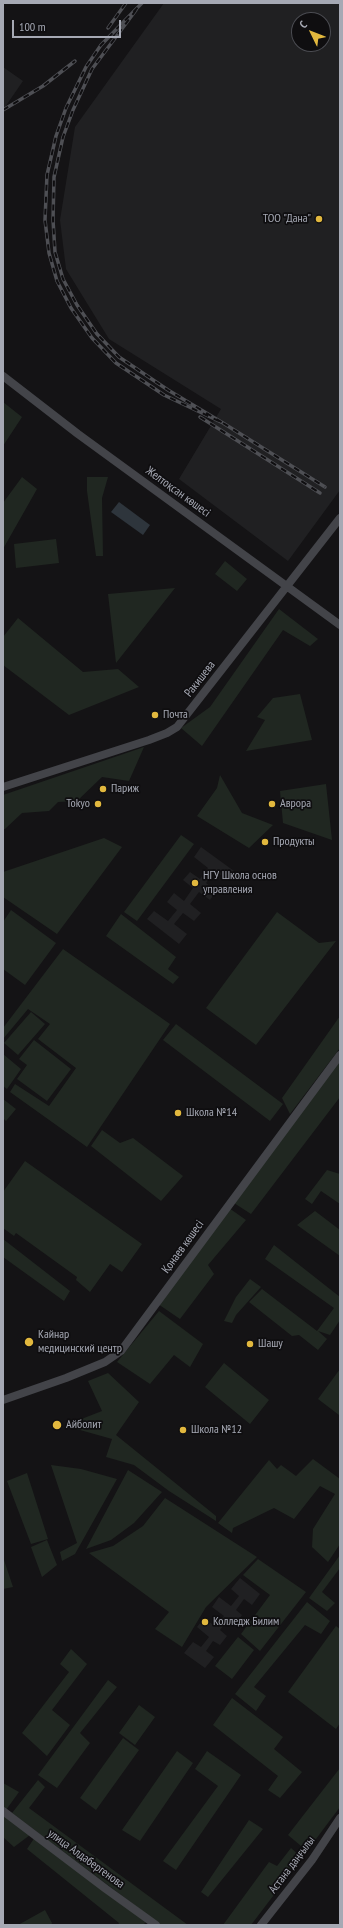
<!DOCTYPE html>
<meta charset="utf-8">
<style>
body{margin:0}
#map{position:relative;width:343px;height:1928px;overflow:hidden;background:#141315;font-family:"PT Sans Narrow",sans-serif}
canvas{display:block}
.frame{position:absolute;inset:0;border:4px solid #a6a9b4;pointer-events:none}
.north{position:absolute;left:291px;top:12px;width:40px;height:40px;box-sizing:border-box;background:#0f0e10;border:1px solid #4b4c52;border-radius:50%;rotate:313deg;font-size:11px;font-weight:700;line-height:16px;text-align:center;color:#a6a9b4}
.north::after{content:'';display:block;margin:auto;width:14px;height:18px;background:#e2b83e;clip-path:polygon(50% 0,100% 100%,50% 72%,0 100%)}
.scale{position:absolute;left:12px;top:20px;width:109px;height:18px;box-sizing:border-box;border:2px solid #a6a9b4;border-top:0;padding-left:5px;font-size:12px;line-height:14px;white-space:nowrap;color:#a6a9b4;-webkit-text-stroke:3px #0f0e10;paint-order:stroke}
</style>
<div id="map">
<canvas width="343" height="1928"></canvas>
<div class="frame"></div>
<div class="north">С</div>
<div class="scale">100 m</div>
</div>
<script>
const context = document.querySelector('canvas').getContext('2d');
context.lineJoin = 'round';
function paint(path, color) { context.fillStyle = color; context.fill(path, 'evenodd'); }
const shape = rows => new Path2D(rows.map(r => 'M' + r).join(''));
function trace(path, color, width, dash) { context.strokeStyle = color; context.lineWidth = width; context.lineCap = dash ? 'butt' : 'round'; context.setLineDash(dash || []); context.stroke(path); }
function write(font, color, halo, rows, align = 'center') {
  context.font = font + ' "PT Sans Narrow",sans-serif'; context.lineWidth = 3.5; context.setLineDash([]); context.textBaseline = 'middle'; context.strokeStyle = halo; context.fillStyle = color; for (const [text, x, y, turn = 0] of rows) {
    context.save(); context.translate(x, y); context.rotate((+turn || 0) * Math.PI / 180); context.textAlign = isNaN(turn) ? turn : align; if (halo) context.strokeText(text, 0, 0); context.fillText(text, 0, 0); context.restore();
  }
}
paint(shape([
 [164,3,340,3,340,490,288,561,179,479,221,409,109,339,66,269,60,220,75,127],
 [299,20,323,20,323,44,299,44],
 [3,67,23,81,3,110],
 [201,847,234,871,227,880,215,871,206,883,216,891,210,900,199,892,190,904,201,913,194,921,183,913,174,924,187,934,179,944,147,919,154,911,168,921,177,910,167,902,174,893,184,901,193,888,183,880,190,872,200,879,208,868,194,857],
 [240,1578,260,1594,252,1605,244,1599,236,1610,242,1615,235,1625,228,1620,220,1630,227,1636,220,1645,213,1641,206,1651,214,1657,205,1668,184,1653,193,1642,201,1647,209,1637,197,1627,204,1618,216,1627,224,1616,212,1607,219,1597,231,1606,239,1596,231,1589]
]), '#202022');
paint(shape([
 [3,402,22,417,3,446],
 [22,477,37,489,3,549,3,503],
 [87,477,108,477,102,498,103,556,96,556,87,491],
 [56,539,59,563,16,568,14,544],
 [225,561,247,579,237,591,215,574],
 [175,588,116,663,108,594],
 [279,609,318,639,310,646,283,630,202,746,181,728,210,707],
 [18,618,83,672,118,669,139,687,69,715,3,665,3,637],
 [300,694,312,740,246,751,265,720,257,717,273,698],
 [144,747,129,781,102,777,77,801,58,802,49,811,22,813,5,829,3,829,3,795],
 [220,775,242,813,273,825,249,848,197,816,217,788],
 [326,784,332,840,283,823,280,791],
 [181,835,194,844,137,921,124,912],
 [104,838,122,847,57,934,3,897,3,872],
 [11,910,56,943,25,985,3,969,3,922],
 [277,912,319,943,336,941,256,1045,206,1008],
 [121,914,176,957,168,969,179,977,173,984,106,936],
 [63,949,170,1024,87,1147,10,1092,15,1084,49,1106,76,1068,38,1039,50,1024,28,1009,3,1039,3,1028],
 [31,1012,45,1024,18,1055,4,1043],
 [340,1016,340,1048,290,1114,282,1098],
 [176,1024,283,1104,270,1121,163,1040],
 [34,1040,71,1069,47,1101,17,1079,27,1065,19,1059],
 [3,1054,21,1069,7,1089,3,1086],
 [340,1060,340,1097,251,1214,234,1203],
 [3,1099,16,1109,6,1121,3,1118],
 [102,1130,120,1143,133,1138,183,1176,161,1201,91,1146],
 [25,1161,142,1244,122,1272,110,1264,90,1292,76,1280,77,1277,16,1233,14,1236,3,1228,3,1192],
 [327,1170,340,1174,340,1204,321,1191,312,1204,305,1199],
 [229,1208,246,1220,208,1265,214,1274,180,1319,158,1304],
 [315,1211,340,1230,340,1256,297,1225],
 [3,1239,70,1291,64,1301,3,1257],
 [274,1245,340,1297,340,1320,330,1335,318,1331,327,1339,318,1350,299,1335,292,1336,249,1302,262,1289,317,1331,334,1308,265,1259],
 [250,1279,261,1287,236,1315,232,1323,224,1321,236,1297],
 [159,1311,203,1344,190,1367,174,1355,150,1384,117,1362],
 [224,1363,269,1400,250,1424,205,1387],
 [340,1369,340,1413,339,1415,318,1399],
 [108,1373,139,1402,116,1435,216,1516,216,1521,169,1491,134,1465,106,1457,112,1439,73,1428,84,1418,102,1411,88,1381],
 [313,1459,340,1479,340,1544,328,1562,312,1547,313,1529,335,1494,320,1486,294,1519,274,1508,233,1528,232,1533,218,1523,269,1460,277,1469,281,1465,296,1476],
 [51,1465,81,1469,117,1479,75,1554,62,1561,60,1552,77,1543],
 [128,1470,162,1492,134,1523,111,1540,86,1549],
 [27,1473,48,1539,31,1544,7,1481],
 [165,1498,257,1557,206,1607,182,1647,155,1629,169,1612,89,1553,113,1546,143,1526],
 [47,1540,57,1565,42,1577,31,1547],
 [340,1555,340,1568,322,1592,335,1603,327,1611,309,1598],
 [3,1557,13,1587,3,1589],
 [258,1559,306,1592,260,1651,241,1634,270,1595,243,1575],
 [307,1602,330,1621,321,1634,305,1625,254,1687,266,1696,256,1711,235,1694],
 [336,1626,340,1629,340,1723,336,1729,288,1692],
 [238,1637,254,1650,232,1679,215,1666],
 [71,1649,87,1664,52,1710,70,1725,47,1756,22,1733,69,1672,60,1664],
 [108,1680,117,1687,80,1733,90,1743,57,1788,38,1775],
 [232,1698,283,1737,274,1749,302,1772,280,1798,268,1790,278,1776,213,1725],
 [139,1705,155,1717,135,1745,119,1733],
 [123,1738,139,1750,96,1810,80,1798],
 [177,1751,193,1763,140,1841,122,1830],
 [207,1751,241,1775,176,1870,163,1861,218,1786,195,1769],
 [340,1768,340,1807,307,1851,288,1835],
 [38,1780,45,1787,29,1808,188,1925,161,1925,12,1813],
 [3,1783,19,1792,6,1810,3,1807],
 [3,1815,30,1835,14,1847,3,1837],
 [249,1820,263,1829,208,1897,201,1892],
 [35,1837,147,1921,143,1925,118,1925,119,1923,27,1849],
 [291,1848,302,1858,251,1925,223,1925,269,1862,277,1866],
 [45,1910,52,1923,51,1925,18,1925]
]), '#202721');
paint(shape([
 [119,502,150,525,143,535,111,512]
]), '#2e353c');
trace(shape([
 [3,376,78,434,340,625],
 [3,787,149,740,167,733,177,727,340,518],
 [3,1400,66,1378,105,1362,121,1351,340,1055],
 [3,1811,106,1889,156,1925],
 [261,1925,312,1860,340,1818]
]), '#434449', 8);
const rail = shape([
 [136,10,92,69,73,110,63,137,54,177,53,220,55,252,63,279,77,305,97,334,119,357,168,390,223,423,164,395,116,363,92,338,71,308,57,281,49,253,45,220,47,175,56,136,66,108,86,67,101,45,142,3],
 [108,28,126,3],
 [3,110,43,86,75,61],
 [200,417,320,493],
 [223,423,325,487]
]);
trace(rail, '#4e4f54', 3.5);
trace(rail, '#0f0e10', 2, [6]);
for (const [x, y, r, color] of [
 [319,219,4,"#e2b83e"],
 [155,715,4,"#e2b83e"],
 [103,789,4,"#e2b83e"],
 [98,804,4,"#e2b83e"],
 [272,804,4,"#e2b83e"],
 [265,842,4,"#e2b83e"],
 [195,883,4,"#e2b83e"],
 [178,1113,4,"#e2b83e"],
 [29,1342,5,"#e2b83e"],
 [250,1344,4,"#e2b83e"],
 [57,1425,5,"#e2b83e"],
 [183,1430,4,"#e2b83e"],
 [205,1622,4,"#e2b83e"]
]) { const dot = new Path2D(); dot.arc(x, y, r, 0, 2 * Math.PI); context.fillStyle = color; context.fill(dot); trace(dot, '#0f0e10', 1.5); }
write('12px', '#a6a9b4', '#0f0e10', [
 ["ТОО \"Дана\"",311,219,"right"],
 ["Почта",163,715],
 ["Париж",111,789],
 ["Tokyo",90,804,"right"],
 ["Аврора",280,804],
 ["Продукты",273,842],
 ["НГУ Школа основ",203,876],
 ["управления",203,890],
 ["Школа №14",186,1113],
 ["Кайнар",38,1335],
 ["медицинский центр",38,1349],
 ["Шашу",258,1344],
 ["Айболит",66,1425],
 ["Школа №12",191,1430],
 ["Колледж Билим",213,1622]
], 'left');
write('12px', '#a6a9b4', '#0f0e10', [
 ["Желтоқсан көшесі",178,492,36],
 ["Ракишева",200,679,-52],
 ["Қонаев көшесі",183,1247,-54],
 ["улица Алдабергенова",86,1859,36],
 ["Астана даңғылы",292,1865,-53]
]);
</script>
